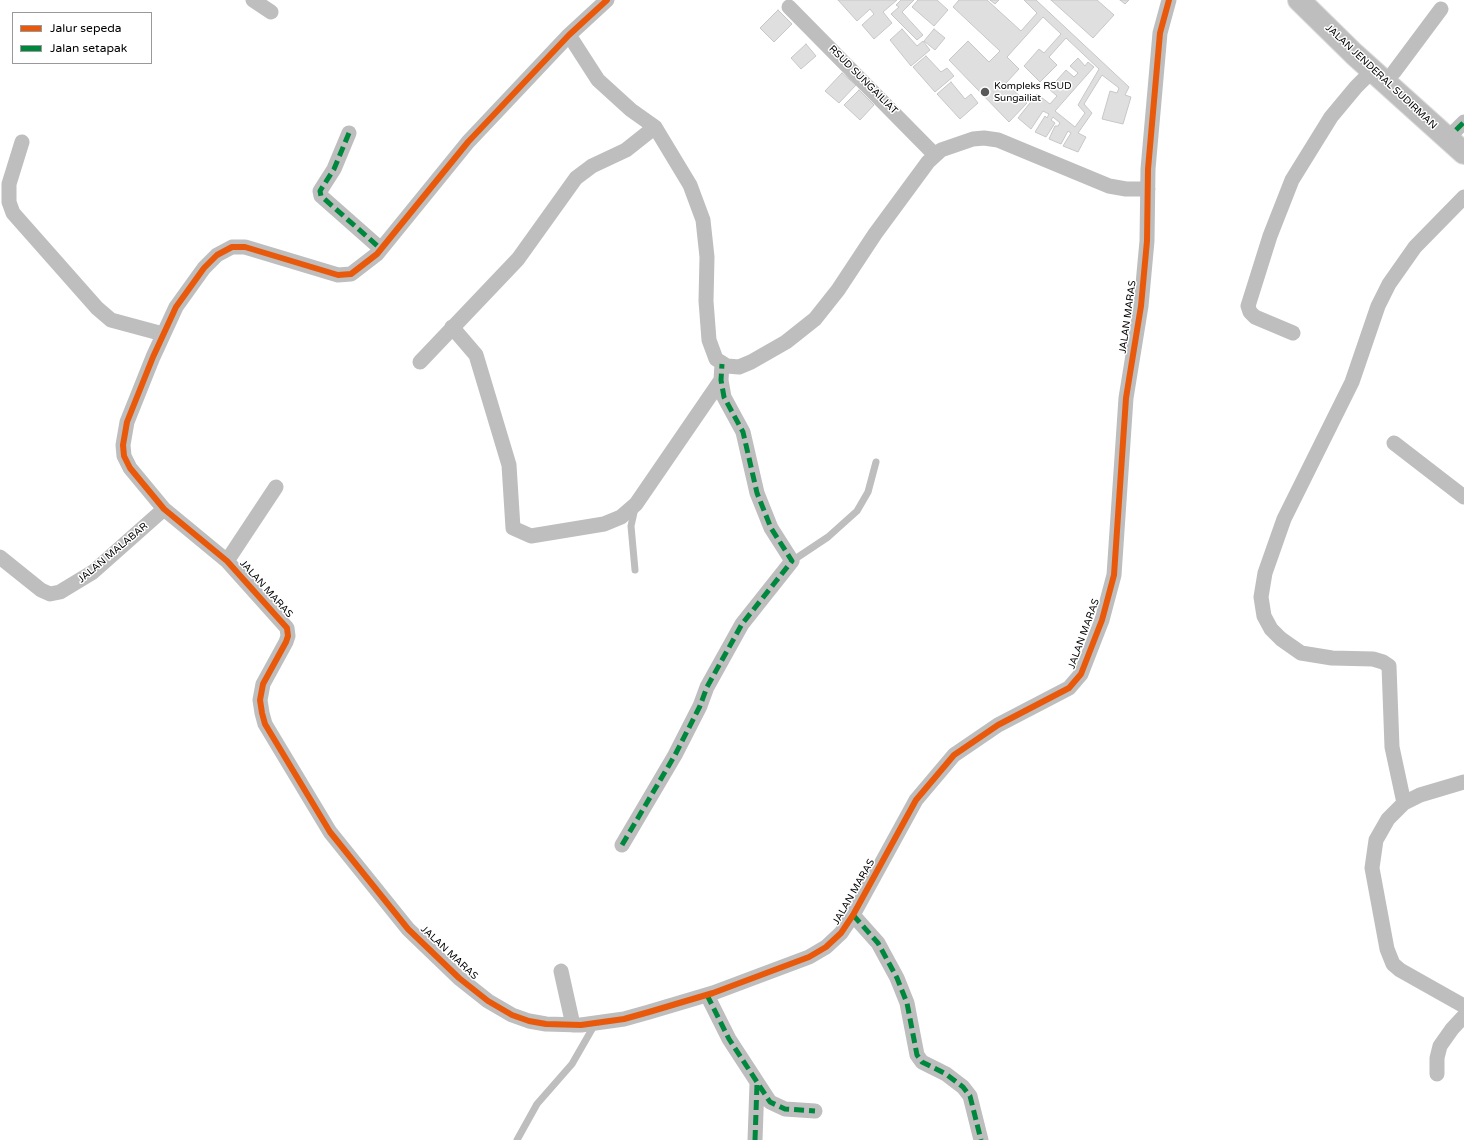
<!DOCTYPE html>
<style>
body{margin:0}
#map{position:relative;width:1464px;height:1140px;overflow:hidden;background:#fff;font-family:"Varela Round",sans-serif}
canvas{display:block}
.legend{position:absolute;left:12px;top:12px;width:140px;height:52px;box-sizing:border-box;background:#fff;border:1px solid #999;margin:0;padding:5px 7px;list-style:none;font-size:12px;color:#000}
.legend li{display:flex;align-items:center;gap:8px;height:20px}
.legend b{width:20px;border:1px solid #999}
</style>
<div id="map">
<canvas width="1464" height="1140"></canvas>
<ul class="legend">
<li><b style="height:5px;background:#e8590c"></b>Jalur sepeda</li>
<li><b style="height:5px;background:#00873e"></b>Jalan setapak</li>
</ul>
</div>
<script>
const context = document.querySelector('canvas').getContext('2d');
context.lineJoin = 'round';
function paint(path, color) { context.fillStyle = color; context.fill(path, 'evenodd'); }
const shape = rows => new Path2D(rows.map(r => 'M' + r).join(''));
function trace(path, color, width, dash) { context.strokeStyle = color; context.lineWidth = width; context.lineCap = dash ? 'butt' : 'round'; context.setLineDash(dash || []); context.stroke(path); }
function write(font, color, halo, rows, align = 'center') {
  context.font = font + ' "Varela Round",sans-serif'; context.lineWidth = 3; context.setLineDash([]); context.textBaseline = 'middle'; context.strokeStyle = halo; context.fillStyle = color; for (const [text, x, y, turn = 0] of rows) {
    context.save(); context.translate(x, y); context.rotate((+turn || 0) * Math.PI / 180); context.textAlign = isNaN(turn) ? turn : align; if (halo) context.strokeText(text, 0, 0); context.fillText(text, 0, 0); context.restore();
  }
}
const building = shape([
 [838,0,897,0,883,12,892,23,874,39,862,25,874,14,870,9,857,21,838,0],
 [901,0,914,0,902,12,923,35,917,40,891,14,899,7,896,5,901,0],
 [918,0,937,0,948,10,934,26,912,7,918,0],
 [959,0,987,0,1021,31,1037,13,1024,0,1036,0,1129,87,1125,95,1131,97,1123,124,1102,119,1110,91,1117,93,1119,88,1102,75,1084,104,1092,113,1078,133,1086,137,1078,152,1063,146,1071,133,1068,131,1061,144,1049,139,1055,126,1058,126,1060,123,1053,117,1051,120,1055,123,1046,137,1035,132,1045,116,1047,118,1049,114,1043,111,1031,129,1018,118,1037,94,1050,104,1057,96,1049,89,1066,70,1074,77,1078,73,1070,66,1078,58,1085,66,1088,62,1094,67,1055,111,1075,127,1085,113,1078,105,1099,69,1066,38,1049,57,1057,65,1040,82,1024,66,1039,49,1044,53,1061,34,1043,17,1007,57,1019,69,1006,83,1027,103,1009,122,949,60,968,41,989,62,1000,51,953,7,959,0],
 [990,0,999,0,995,4,990,0],
 [1051,0,1097,0,1114,15,1093,38,1051,0],
 [1120,0,1129,0,1125,4,1120,0],
 [778,10,792,24,774,42,760,28,778,10],
 [902,29,917,46,923,41,930,50,911,66,890,40,902,29],
 [934,29,945,38,935,50,924,41,934,29],
 [806,44,816,56,801,69,791,58,806,44],
 [926,56,941,72,947,68,954,76,935,92,913,67,926,56],
 [842,73,856,85,839,103,825,91,842,73],
 [951,82,965,99,971,94,978,103,960,119,937,94,951,82],
 [859,90,874,105,860,120,844,105,859,90]
]);
paint(building, '#dfdfdf');
trace(building, '#c7c7c7', 1);
const trunk = shape([
 [1299,0,1354,54,1464,153]
]);
trace(trunk, '#dbdbdb', 24);
trace(shape([
 [792,561,828,537,857,511,868,492,876,462],
 [635,570,631,526,635,508],
 [517,1140,537,1104,572,1064,595,1024]
]), '#bebebe', 7);
trace(shape([
 [253,0,271,12],
 [607,0,569,35,468,142,377,254,351,274,338,275,245,247,232,247,217,255,204,268,176,307,153,357,127,422,123,445,124,456,130,468,164,509,227,561,287,628,288,636,286,642,263,684,260,700,262,713,265,724,330,832,408,929,459,978,488,1001,512,1015,529,1021,546,1024,581,1025,624,1019,649,1012,713,993,809,957,826,947,841,933,853,915,916,800,954,755,998,725,1069,688,1081,674,1102,620,1114,575,1126,398,1141,306,1147,241,1148,169,1160,33,1169,0],
 [789,7,935,155],
 [569,35,598,80,631,110,655,127,690,185,703,220,707,257,706,301,709,340,716,359,727,366,739,367,751,362,786,342,815,319,838,290,875,234,928,162,941,150,973,139,984,138,998,140,1109,186,1126,189,1148,189],
 [1394,72,1441,9],
 [1456,130,1464,122],
 [349,133,334,169,320,191,321,196,381,249],
 [22,142,9,184,9,202,13,213,97,308,111,320,163,334],
 [452,327,476,355,509,465,513,528,531,536,604,524,621,517,636,504,721,380],
 [1293,333,1255,317,1250,312,1248,306,1270,236,1292,180,1331,117,1356,87,1373,70],
 [420,362,518,259,576,178,592,166,626,150,655,127],
 [1394,443,1464,497],
 [0,557,41,590,50,594,60,592,93,572,164,509],
 [227,561,276,487],
 [1464,782,1420,795,1404,803,1388,819,1376,840,1372,868,1387,949,1393,964,1400,970,1464,1006],
 [1404,803,1392,747,1389,666,1383,662,1373,659,1332,658,1301,653,1281,639,1271,629,1264,616,1261,597,1265,573,1284,519,1352,382,1378,306,1389,284,1415,247,1464,197],
 [622,845,675,755,700,706,707,687,742,624,792,561,771,528,757,493,743,432,724,397,721,380,722,364],
 [853,915,878,943,897,978,907,1003,917,1055,922,1062,946,1074,963,1087,970,1096,981,1140],
 [561,971,573,1025],
 [707,995,729,1039,770,1102,785,1109,815,1111],
 [1437,1074,1437,1058,1440,1046,1452,1029,1464,1016],
 [755,1140,757,1084]
]), '#bebebe', 15);
trace(trunk, '#bebebe', 22);
trace(shape([
 [1456,130,1464,122],
 [349,133,334,169,320,191,321,196,381,249],
 [622,845,675,755,700,706,707,687,742,624,792,561,771,528,757,493,743,432,724,397,721,380,722,364],
 [853,915,878,943,897,978,907,1003,917,1055,922,1062,946,1074,963,1087,970,1096,981,1140],
 [707,995,729,1039,770,1102,785,1109,815,1111],
 [755,1140,757,1084]
]), '#00873e', 5, [10, 5]);
trace(shape([
 [607,0,569,35,468,142,377,254,351,274,338,275,245,247,232,247,217,255,204,268,176,307,153,357,127,422,123,445,124,456,130,468,164,509,227,561,287,628,288,636,286,642,263,684,260,700,262,713,265,724,330,832,408,929,459,978,488,1001,512,1015,529,1021,546,1024,581,1025,624,1019,649,1012,713,993,809,957,826,947,841,933,853,915,916,800,954,755,998,725,1069,688,1081,674,1102,620,1114,575,1126,398,1141,306,1147,241,1148,169,1160,33,1169,0]
]), '#e8590c', 6);
for (const [x, y, r, color] of [
 [985,92,5,"#595959"]
]) { const dot = new Path2D(); dot.arc(x, y, r, 0, 2 * Math.PI); context.fillStyle = color; context.fill(dot); trace(dot, '#fff', 1.5); }
write('10px', '#000', '#fff', [
 ["JALAN JENDERAL SUDIRMAN",1381,77,43],
 ["RSUD SUNGAILIAT",863,80,45],
 ["JALAN MARAS",1128,317,-82],
 ["JALAN MALABAR",113,553,-40],
 ["JALAN MARAS",266,589,48],
 ["JALAN MARAS",1084,634,-70],
 ["JALAN MARAS",854,892,-60],
 ["JALAN MARAS",449,953,43]
]);
write('10px', '#000', '#fff', [
 ["Kompleks RSUD",994,86],
 ["Sungailiat",994,98]
], 'left');
</script>
